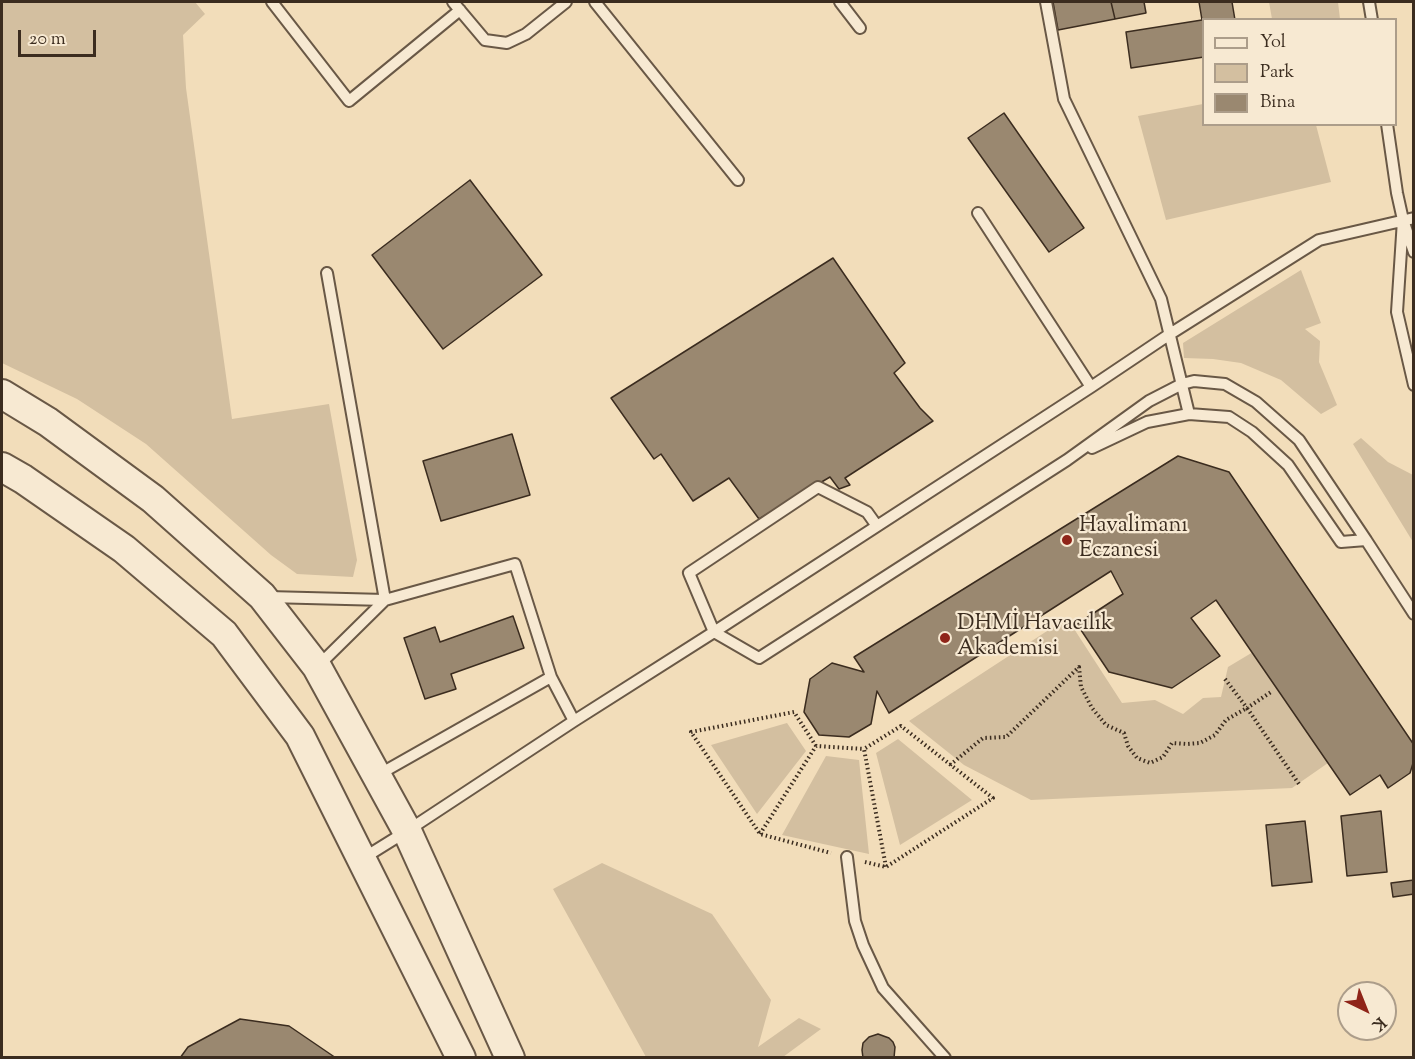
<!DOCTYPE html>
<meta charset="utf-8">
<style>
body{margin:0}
#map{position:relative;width:1415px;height:1059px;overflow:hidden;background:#f2ddba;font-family:"Sorts Mill Goudy",serif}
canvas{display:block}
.frame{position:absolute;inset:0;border:3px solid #3b2c1f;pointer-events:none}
.legend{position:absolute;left:1202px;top:18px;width:195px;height:108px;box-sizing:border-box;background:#f7e9d2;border:2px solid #ac9d8a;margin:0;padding:8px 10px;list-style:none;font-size:18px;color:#3b2c1f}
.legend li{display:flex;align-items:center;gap:12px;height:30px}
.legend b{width:30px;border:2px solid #ac9d8a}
.north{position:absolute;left:1337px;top:981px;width:60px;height:60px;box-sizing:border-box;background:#f7e9d2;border:2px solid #ac9d8a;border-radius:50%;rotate:137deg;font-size:16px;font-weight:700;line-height:24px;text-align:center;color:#3b2c1f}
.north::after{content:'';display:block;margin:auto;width:21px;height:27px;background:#8f2418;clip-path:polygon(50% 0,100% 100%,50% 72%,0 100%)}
.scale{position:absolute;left:18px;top:30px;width:78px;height:27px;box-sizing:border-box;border:3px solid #3b2c1f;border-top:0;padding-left:8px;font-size:18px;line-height:21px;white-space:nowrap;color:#3b2c1f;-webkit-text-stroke:4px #f7e9d2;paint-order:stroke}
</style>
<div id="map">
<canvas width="1415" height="1059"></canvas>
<div class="frame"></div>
<ul class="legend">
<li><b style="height:8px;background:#f7e9d2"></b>Yol</li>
<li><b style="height:16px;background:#d3bfa0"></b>Park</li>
<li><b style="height:16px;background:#9a8870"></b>Bina</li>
</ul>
<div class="north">K</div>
<div class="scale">20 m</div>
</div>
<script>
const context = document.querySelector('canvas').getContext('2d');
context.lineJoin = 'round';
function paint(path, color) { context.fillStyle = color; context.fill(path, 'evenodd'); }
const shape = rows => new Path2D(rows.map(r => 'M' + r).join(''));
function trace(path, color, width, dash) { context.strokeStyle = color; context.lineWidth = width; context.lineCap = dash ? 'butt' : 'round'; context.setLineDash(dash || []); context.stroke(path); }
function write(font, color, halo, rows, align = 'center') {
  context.font = font + ' "Sorts Mill Goudy",serif'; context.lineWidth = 4.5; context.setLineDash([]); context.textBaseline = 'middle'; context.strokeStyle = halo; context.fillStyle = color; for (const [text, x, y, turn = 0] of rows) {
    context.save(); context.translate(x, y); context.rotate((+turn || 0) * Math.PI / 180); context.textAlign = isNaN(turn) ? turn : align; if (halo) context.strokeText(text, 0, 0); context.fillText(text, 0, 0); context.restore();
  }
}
paint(shape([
 [2,2,195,2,205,14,183,35,186,88,232,419,329,404,357,560,353,577,297,574,271,555,146,444,77,399,2,363],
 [1269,2,1338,2,1340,19,1272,19],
 [1203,104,1204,124,1316,125,1331,182,1166,220,1138,116],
 [1301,270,1321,323,1305,329,1320,341,1319,362,1337,405,1321,414,1281,380,1241,363,1213,359,1184,358,1183,343],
 [1361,438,1388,462,1413,475,1413,542,1353,444],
 [1067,618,1122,703,1155,700,1183,714,1203,698,1221,697,1228,667,1253,652,1328,763,1292,788,1031,800,964,765,909,721],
 [787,723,806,751,757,814,711,745],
 [898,739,972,800,900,845,876,753],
 [826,756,859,760,869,854,782,835],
 [602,863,712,914,771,1000,758,1047,799,1018,821,1029,783,1057,646,1057,553,889]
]), '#d3bfa0');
const building = shape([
 [1053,2,1111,2,1115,19,1058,30,1053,2],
 [1111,2,1144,2,1146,13,1115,19,1111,2],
 [1199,2,1232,2,1235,20,1204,20,1204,57,1131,68,1126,32,1202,20,1199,2],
 [1004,113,1084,228,1049,252,968,138,1004,113],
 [470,180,542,275,443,349,372,255,470,180],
 [833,258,905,363,894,373,920,408,933,421,845,478,850,485,839,489,830,477,759,519,729,478,693,501,661,454,654,459,611,398,833,258],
 [512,434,530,495,441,521,423,461,512,434],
 [1178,456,1229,472,1414,745,1414,760,1410,773,1388,788,1380,775,1350,795,1216,600,1191,618,1220,656,1172,688,1109,672,1077,624,1123,594,1111,571,889,713,877,691,871,724,849,737,819,735,804,712,810,679,832,663,864,672,854,657,1178,456],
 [513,616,524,648,451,674,456,689,425,699,404,638,435,627,440,642,513,616],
 [1381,811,1387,872,1347,876,1341,816,1381,811],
 [1305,821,1312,882,1272,886,1266,825,1305,821],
 [1414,880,1414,894,1393,897,1391,883,1414,880],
 [240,1019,289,1026,336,1058,180,1058,188,1047,240,1019],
 [878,1034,889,1038,893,1042,895,1047,894,1058,863,1058,862,1050,863,1043,869,1037,878,1034]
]);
paint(building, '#9a8870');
trace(building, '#3b2c1f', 1.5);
const service = shape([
 [272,2,349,101,460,10],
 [453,2,485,40,507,43,526,34,566,2],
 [595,2,738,180],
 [840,2,860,28],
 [1046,2,1064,99,1161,299,1189,414],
 [1369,2,1372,20],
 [1387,124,1397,193,1403,220,1414,252],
 [978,213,1091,387],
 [1403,220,1397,312,1414,385],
 [327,273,385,600,515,564,551,677],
 [1092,448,1147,422,1189,414,1229,417,1252,432,1288,465,1341,542,1366,540,1414,614],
 [877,526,867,512,818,487,689,573,714,632,759,658,1067,460,1149,401,1182,384,1194,381,1225,384,1256,402,1299,440,1366,540],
 [268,597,385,600,317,667],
 [378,775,551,677,574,721],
 [847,857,855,921,863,945,883,988,945,1058],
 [362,859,407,831,574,721,714,632,1091,387,1170,334,1319,240,1414,218]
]);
const tertiary = shape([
 [2,394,48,422,153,499,262,596,317,667,407,831,510,1058],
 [2,467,23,479,124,549,224,634,300,736,461,1058]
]);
trace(service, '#695846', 14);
trace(tertiary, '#695846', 32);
trace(shape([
 [1225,679,1247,708,1271,692],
 [816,746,794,712,691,732,760,834,831,853],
 [950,765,983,738,1006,737,1079,667,1081,687,1092,708,1106,725,1124,733,1128,746,1137,758,1150,763,1163,757,1172,743,1187,744,1200,743,1215,735,1226,720,1247,708,1299,784],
 [760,834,816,746,864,749],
 [865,862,886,867,993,798,901,726,864,749,886,867]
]), '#3b2c1f', 4, [1.5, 3]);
trace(service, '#f7e9d2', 10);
trace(tertiary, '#f7e9d2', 28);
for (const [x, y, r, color] of [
 [1067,540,6,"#8f2418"],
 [945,638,6,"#8f2418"]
]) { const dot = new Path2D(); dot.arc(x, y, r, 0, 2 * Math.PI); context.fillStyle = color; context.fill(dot); trace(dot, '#f7e9d2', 2); }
write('22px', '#3b2c1f', '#f7e9d2', [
 ["Havalimanı",1079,527],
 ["Eczanesi",1079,552],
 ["DHMİ Havacılık",957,625],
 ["Akademisi",957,650]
], 'left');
</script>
